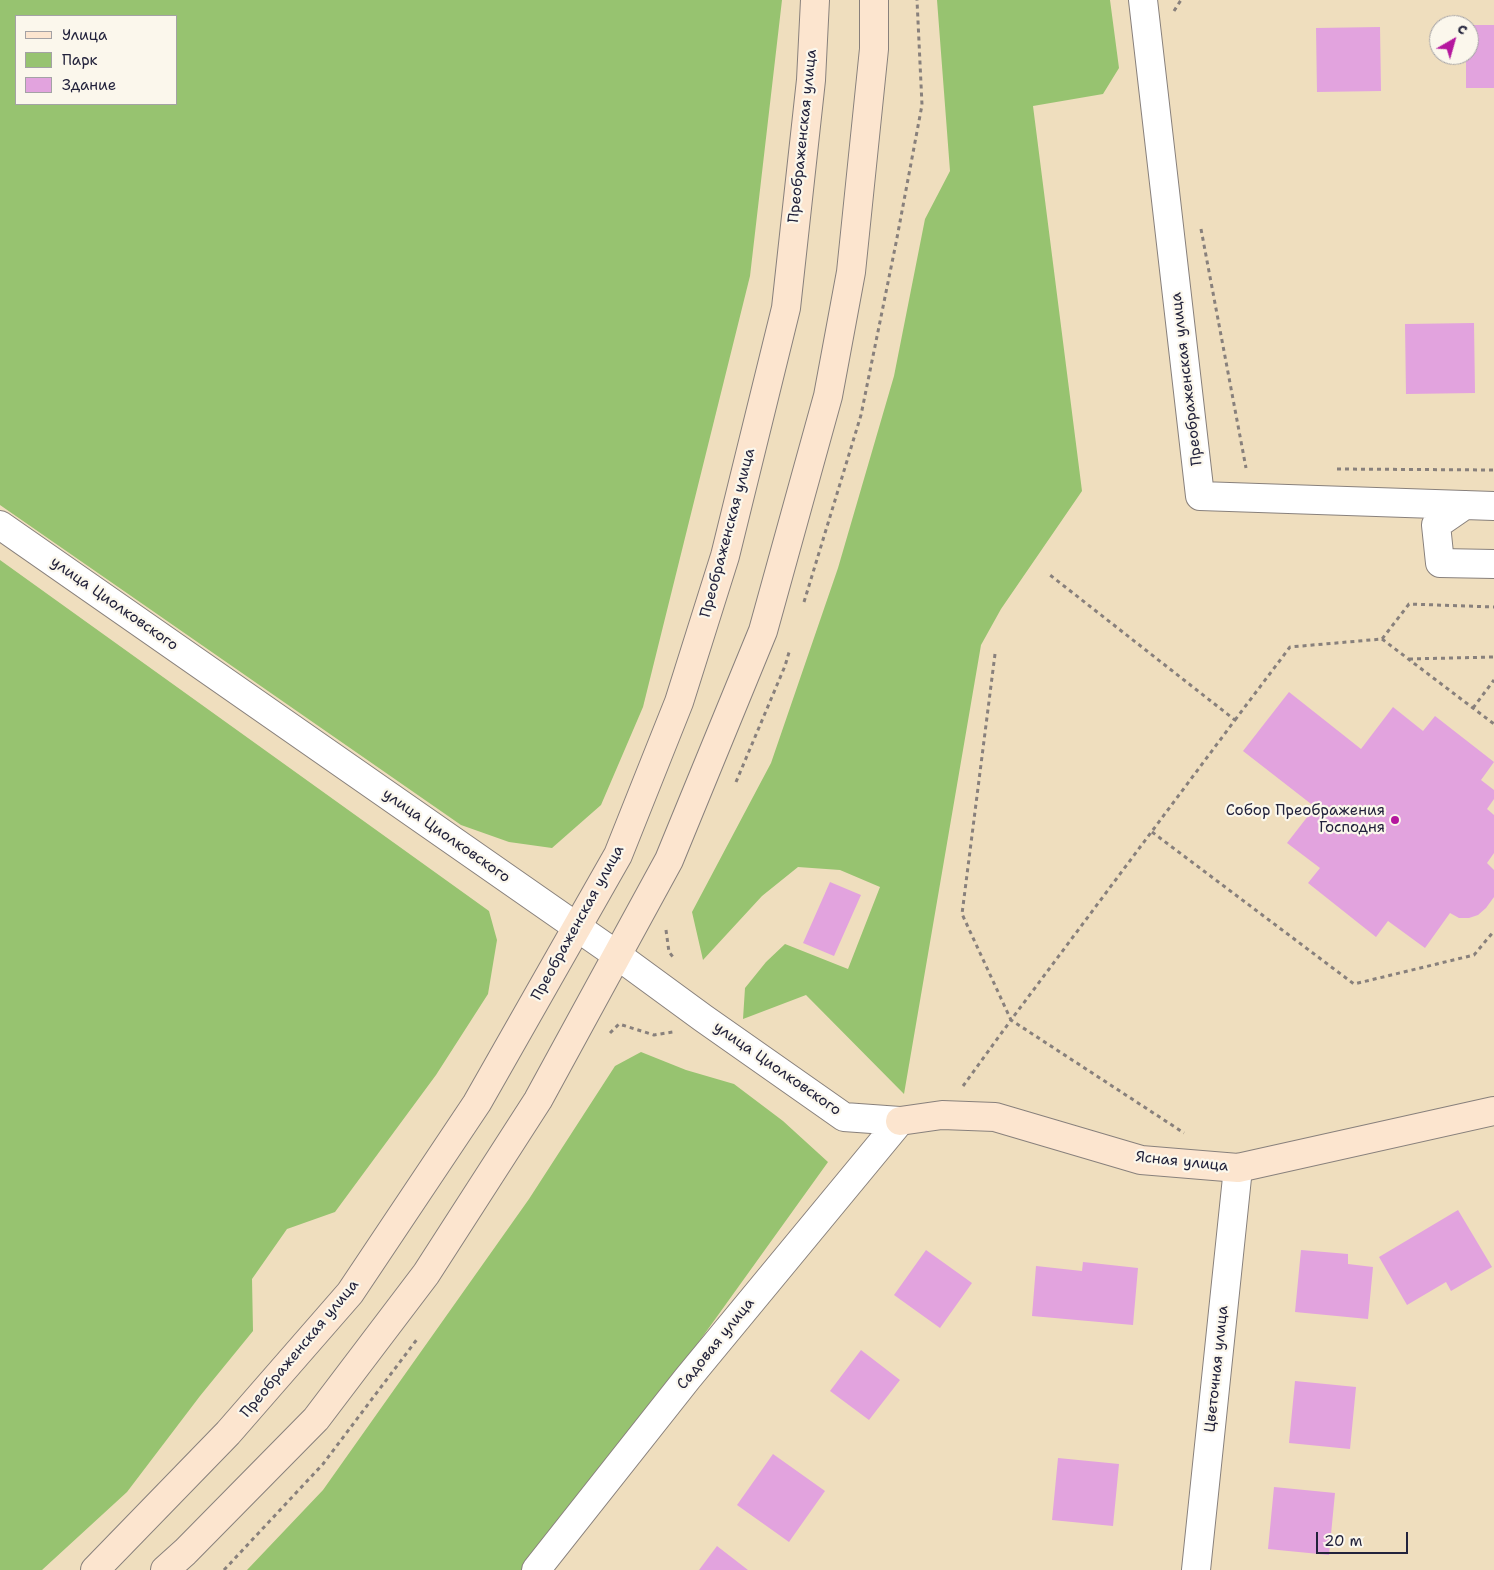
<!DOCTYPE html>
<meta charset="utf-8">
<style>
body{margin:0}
#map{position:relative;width:1494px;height:1570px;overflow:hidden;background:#efdebe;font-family:"Shantell Sans",sans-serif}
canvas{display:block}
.legend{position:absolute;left:15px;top:15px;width:162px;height:90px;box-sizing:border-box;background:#fbf7ec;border:1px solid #a4a2a5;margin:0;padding:6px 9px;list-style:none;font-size:15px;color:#22223b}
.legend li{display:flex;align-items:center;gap:10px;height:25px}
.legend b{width:25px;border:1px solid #a4a2a5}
.north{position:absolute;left:1429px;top:15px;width:50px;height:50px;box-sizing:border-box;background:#fbf7ec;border:1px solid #a4a2a5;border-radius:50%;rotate:38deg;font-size:14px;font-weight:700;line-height:20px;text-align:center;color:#22223b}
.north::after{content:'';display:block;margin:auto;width:18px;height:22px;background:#b5179e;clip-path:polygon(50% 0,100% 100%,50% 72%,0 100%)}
.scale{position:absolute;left:1316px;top:1532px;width:92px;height:22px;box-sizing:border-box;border:2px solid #22223b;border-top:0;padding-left:6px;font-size:15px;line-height:18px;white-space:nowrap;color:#22223b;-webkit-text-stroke:4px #fbf7ec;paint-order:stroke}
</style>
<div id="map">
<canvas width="1494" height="1570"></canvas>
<ul class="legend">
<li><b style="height:6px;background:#fce5cf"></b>Улица</li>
<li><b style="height:14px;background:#97c370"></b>Парк</li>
<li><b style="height:14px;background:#e2a3de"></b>Здание</li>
</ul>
<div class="north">С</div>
<div class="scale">20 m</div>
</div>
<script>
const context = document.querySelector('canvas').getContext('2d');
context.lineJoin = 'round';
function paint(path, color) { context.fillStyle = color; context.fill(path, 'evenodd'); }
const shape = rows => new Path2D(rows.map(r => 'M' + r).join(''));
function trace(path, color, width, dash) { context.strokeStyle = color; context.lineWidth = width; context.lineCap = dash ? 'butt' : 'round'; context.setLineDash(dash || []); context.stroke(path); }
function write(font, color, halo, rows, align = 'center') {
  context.font = font + ' "Shantell Sans",sans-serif'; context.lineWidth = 4.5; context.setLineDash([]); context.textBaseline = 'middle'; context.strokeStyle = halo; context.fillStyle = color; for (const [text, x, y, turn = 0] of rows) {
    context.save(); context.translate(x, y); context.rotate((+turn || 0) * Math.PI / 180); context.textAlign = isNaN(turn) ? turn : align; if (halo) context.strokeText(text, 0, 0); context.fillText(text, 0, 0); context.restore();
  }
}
paint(shape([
 [0,0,782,0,750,276,643,707,601,805,552,848,509,842,461,825,0,505],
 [176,16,176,104,16,104,16,16],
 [937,0,1110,0,1119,68,1103,94,1033,106,1082,491,1001,609,981,645,904,1094,806,995,743,1019,745,988,766,962,785,944,848,969,880,887,840,870,798,867,762,896,703,960,692,912,771,763,838,568,894,376,925,219,950,171],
 [0,560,489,911,497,940,488,994,436,1075,335,1212,287,1229,252,1279,253,1331,200,1396,127,1492,42,1570,0,1570],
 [641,1052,686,1070,734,1084,783,1121,828,1162,535,1570,247,1570,323,1490,529,1199,615,1066]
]), '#97c370');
paint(shape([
 [1469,25,1494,25,1494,88,1466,88,1466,55,1469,55],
 [1380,27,1381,91,1317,92,1316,28],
 [1474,323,1475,393,1406,394,1405,324],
 [1289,692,1361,749,1393,707,1423,731,1435,716,1494,762,1481,780,1494,790,1494,799,1487,809,1494,815,1494,853,1487,863,1494,870,1494,897,1486,908,1478,915,1469,918,1459,918,1450,913,1425,948,1388,921,1376,937,1308,883,1320,868,1287,843,1315,807,1243,751],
 [830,882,861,895,834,956,803,943],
 [1458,1210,1492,1267,1451,1291,1446,1282,1407,1305,1379,1257],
 [926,1250,972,1283,940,1328,894,1295],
 [1301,1250,1348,1254,1348,1264,1373,1267,1368,1319,1295,1312],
 [1083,1262,1138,1268,1133,1325,1032,1316,1036,1266,1082,1271],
 [861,1350,900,1380,869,1420,830,1391],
 [1295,1381,1356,1387,1350,1449,1289,1443],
 [773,1454,825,1491,789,1542,737,1505],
 [1058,1458,1119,1464,1113,1526,1052,1520],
 [1274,1487,1335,1493,1329,1555,1268,1549],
 [717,1546,748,1570,699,1570]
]), '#e2a3de');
const street = shape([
 [1143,0,1200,496,1494,506],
 [1465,505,1436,525,1440,563,1494,564],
 [0,525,617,955,703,1018,844,1117,900,1121],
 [536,1570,687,1379,900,1121],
 [1196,1570,1238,1168]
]);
const secondary = shape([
 [900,1121,942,1115,995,1117,1141,1160,1238,1168,1494,1111],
 [95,1570,228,1433,350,1293,477,1103,618,855,679,702,725,556,786,308,811,80,815,0],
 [165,1570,185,1552,316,1419,426,1274,538,1100,669,860,763,631,828,396,851,272,874,49,874,0]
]);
trace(street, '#88807c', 30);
trace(secondary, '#88807c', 30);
trace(shape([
 [1174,11,1181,0],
 [1201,229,1246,468],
 [1337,469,1494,470],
 [804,602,861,415,896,243,922,105,917,0],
 [1382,639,1494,724],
 [995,654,962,914,1011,1020,1235,720,1050,575],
 [1409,659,1494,657],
 [1473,708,1494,680],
 [1235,720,1290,647,1382,639,1409,604,1494,607],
 [736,782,785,666,790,649],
 [1152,832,1354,984,1474,955,1494,931],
 [666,930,669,952,673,957],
 [610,1033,619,1024,654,1035,673,1032],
 [963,1086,1011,1020,1184,1133],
 [224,1570,323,1464,418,1338]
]), '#88807c', 3, [4, 4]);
trace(street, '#fff', 28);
trace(secondary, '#fce5cf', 28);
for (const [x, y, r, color] of [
 [1395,820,5,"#b5179e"]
]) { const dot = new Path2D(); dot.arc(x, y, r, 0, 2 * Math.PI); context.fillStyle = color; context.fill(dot); trace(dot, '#fbf7ec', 2); }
write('15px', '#22223b', '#fbf7ec', [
 ["Преображенская улица",803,136,-84],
 ["Преображенская улица",1187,379,-97],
 ["Преображенская улица",728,533,-75],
 ["улица Циолковского",114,604,35],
 ["улица Циолковского",446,836,35],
 ["Преображенская улица",578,923,-61],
 ["улица Циолковского",777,1069,35],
 ["Ясная улица",1182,1162,6],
 ["Садовая улица",716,1344,-51],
 ["Преображенская улица",300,1349,-50],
 ["Цветочная улица",1217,1369,-84]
]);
write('15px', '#22223b', '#fbf7ec', [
 ["Собор Преображения",1385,811],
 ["Господня",1385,828]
], 'right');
</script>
